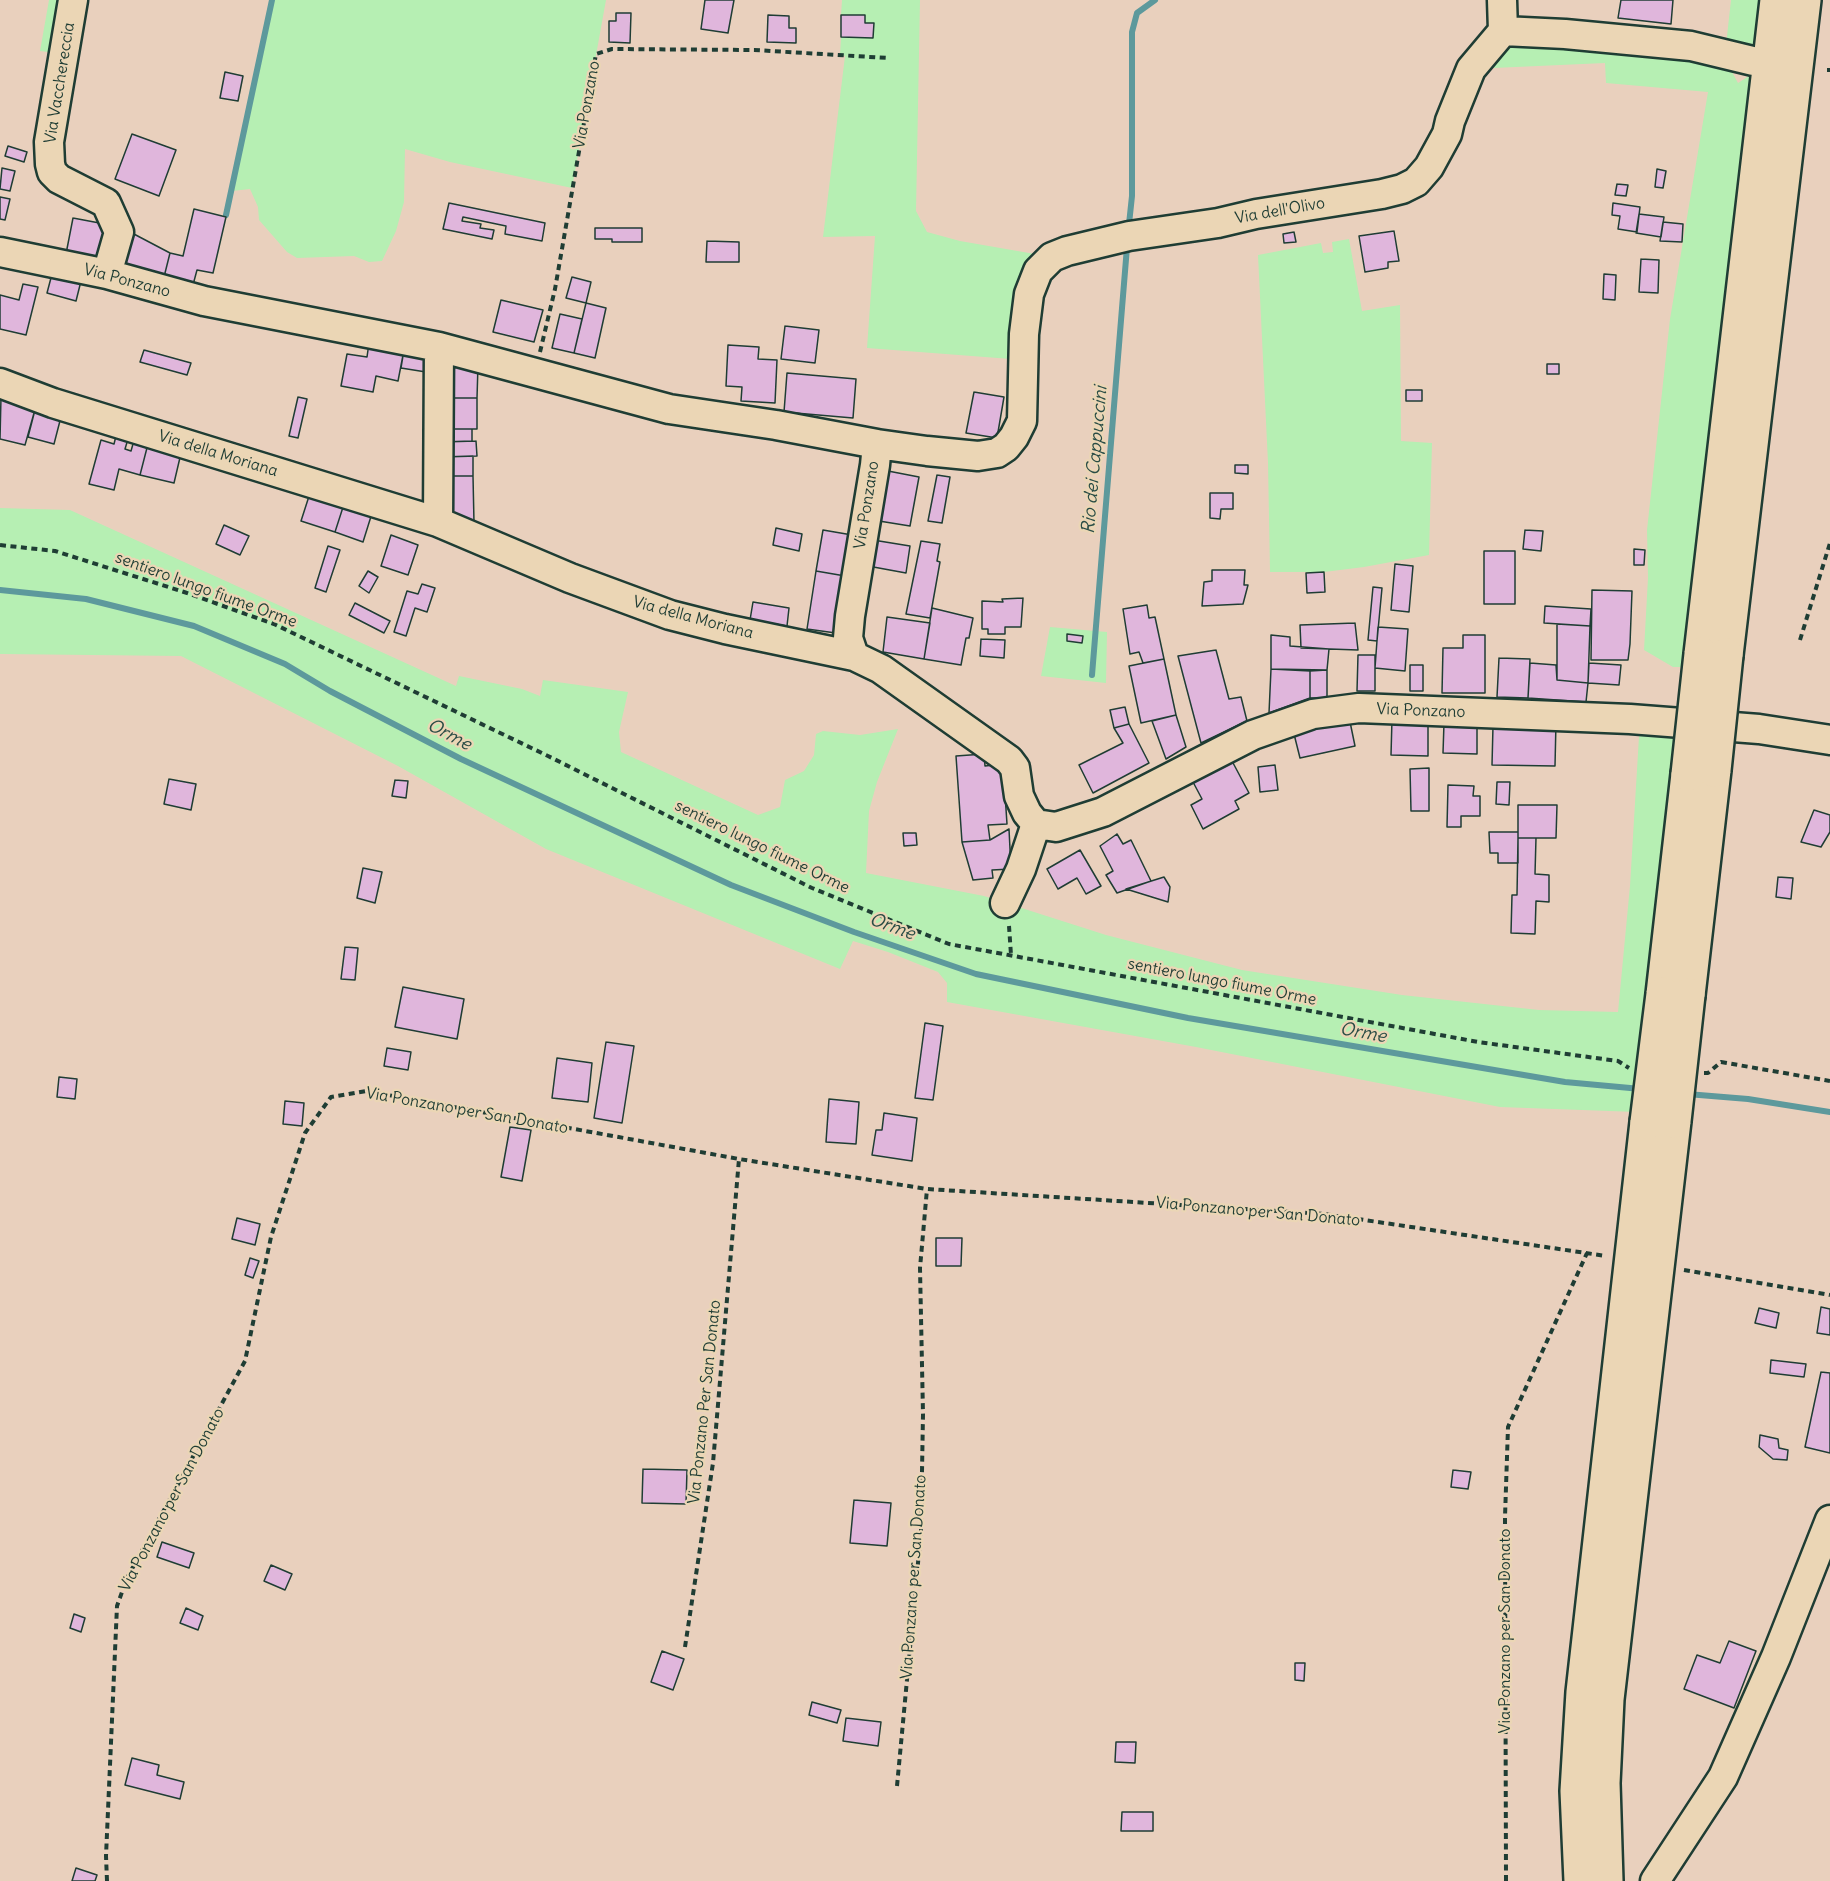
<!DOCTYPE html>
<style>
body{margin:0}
canvas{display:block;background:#e9d0bd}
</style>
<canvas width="1830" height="1881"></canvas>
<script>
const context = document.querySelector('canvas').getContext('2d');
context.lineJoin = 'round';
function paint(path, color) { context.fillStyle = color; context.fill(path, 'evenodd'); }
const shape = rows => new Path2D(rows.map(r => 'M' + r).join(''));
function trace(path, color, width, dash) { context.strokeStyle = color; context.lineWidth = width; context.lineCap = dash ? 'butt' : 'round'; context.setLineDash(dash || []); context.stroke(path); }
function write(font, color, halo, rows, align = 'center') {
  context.font = font + ' Delius,sans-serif'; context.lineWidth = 4.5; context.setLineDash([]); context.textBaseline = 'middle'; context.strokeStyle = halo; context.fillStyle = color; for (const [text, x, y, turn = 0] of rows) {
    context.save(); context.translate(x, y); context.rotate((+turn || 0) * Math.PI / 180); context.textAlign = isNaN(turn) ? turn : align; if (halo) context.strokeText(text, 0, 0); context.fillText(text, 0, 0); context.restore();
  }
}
paint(shape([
 [49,0,73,0,64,54,40,51],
 [272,0,606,0,572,188,450,162,405,149,404,202,396,231,382,261,369,262,354,256,297,258,287,252,259,220,258,207,250,189,232,191],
 [842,0,920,0,916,211,927,232,960,241,1052,257,1024,360,867,348,875,236,823,237,845,56,840,55,841,37,873,37,874,23,865,23,865,15,841,15],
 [1731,0,1762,0,1753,61,1725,54],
 [1503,31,1691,46,1731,70,1738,83,1755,72,1685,667,1673,667,1644,650,1648,578,1647,530,1670,319,1708,92,1606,83,1605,63,1471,69],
 [1349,239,1362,311,1400,305,1401,441,1432,443,1429,555,1364,567,1324,572,1270,572,1268,463,1258,255,1321,243,1323,253,1333,252,1332,242],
 [0,508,70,510,456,686,459,676,522,689,540,696,543,680,628,692,619,732,621,752,758,815,780,807,785,780,804,771,814,755,816,734,823,731,860,735,898,729,877,782,869,811,866,873,984,896,1106,935,1242,970,1402,995,1539,1010,1618,1012,1630,886,1640,720,1679,723,1637,1112,1500,1107,1196,1047,947,1002,947,983,938,972,888,952,853,941,840,969,546,849,398,766,181,656,0,654],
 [1050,627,1107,632,1106,683,1041,676]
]), '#b6efb3');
trace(shape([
 [226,215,272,0],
 [1129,224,1132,196,1132,32,1137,13,1155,0],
 [0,590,86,599,194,626,285,664,330,691,461,759,731,885,854,932,976,974,1188,1018,1565,1082,1641,1089],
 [1092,675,1127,247],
 [1687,1094,1748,1099,1830,1112]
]), '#5d999c', 6);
const building = shape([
 [705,0,734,0,728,33,701,29,705,0],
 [1621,0,1673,0,1671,24,1618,18,1621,0],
 [616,13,631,13,630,43,609,42,609,21,616,21,616,13],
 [768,15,789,16,789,28,796,28,796,43,767,42,768,15],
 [841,15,865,15,865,23,874,23,873,38,841,37,841,15],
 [225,72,243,76,238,101,220,98,225,72],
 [132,134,176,150,159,196,115,179,132,134],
 [8,146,27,152,24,162,5,156,8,146],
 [2,168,15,171,10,191,0,189,2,168],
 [1657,169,1666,171,1663,188,1655,187,1657,169],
 [1617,184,1628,185,1626,196,1615,195,1617,184],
 [0,197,10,199,5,220,0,219,0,197],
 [449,203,545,223,542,241,505,234,506,226,463,217,462,221,481,224,480,228,494,230,492,239,443,229,449,203],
 [1613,203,1640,207,1637,232,1618,229,1620,216,1612,215,1613,203],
 [194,209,226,217,213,273,197,270,190,296,161,289,170,253,183,256,194,209],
 [1639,214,1664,217,1661,237,1636,233,1639,214],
 [73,218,110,225,102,265,65,259,73,218],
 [1663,222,1683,224,1682,242,1660,241,1663,222],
 [595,228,642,228,642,242,612,242,612,239,595,239,595,228],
 [1394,231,1399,261,1388,262,1388,268,1365,272,1359,236,1394,231],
 [1294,232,1296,242,1284,243,1283,234,1294,232],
 [132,233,170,253,161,289,119,270,132,233],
 [707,241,739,242,739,262,706,262,707,241],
 [1641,259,1659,260,1658,293,1639,292,1641,259],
 [52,274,81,281,76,301,47,293,52,274],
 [1604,274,1616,275,1615,300,1603,299,1604,274],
 [572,277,591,282,586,303,566,298,572,277],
 [23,284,38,287,26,335,0,329,0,295,19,300,23,284],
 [501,300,543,310,534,342,493,332,501,300],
 [586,303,606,308,595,358,574,353,586,303],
 [560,314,582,319,574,353,552,348,560,314],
 [785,326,819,330,815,363,781,359,785,326],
 [369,343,404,350,398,381,376,376,373,392,341,386,347,354,367,357,369,343],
 [728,345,759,347,758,359,777,360,775,403,741,401,742,387,726,386,728,345],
 [144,350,191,363,187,375,140,362,144,350],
 [404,350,429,354,426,372,401,368,404,350],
 [439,358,478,365,477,398,441,398,439,358],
 [1547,364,1559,364,1559,374,1547,374,1547,364],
 [787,373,856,379,853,418,784,412,787,373],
 [1406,390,1422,390,1422,401,1406,401,1406,390],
 [974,392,1004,397,997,438,966,433,974,392],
 [1,397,36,406,25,445,0,439,1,397],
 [298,397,307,399,298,438,289,436,298,397],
 [441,398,477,398,477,429,441,429,441,398],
 [36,406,62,413,54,444,28,437,36,406],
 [441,429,472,429,472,441,442,442,441,429],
 [116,436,128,439,125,449,131,451,135,437,149,440,140,475,119,469,114,490,89,484,101,440,114,444,116,436],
 [149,440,182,449,174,483,140,475,149,440],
 [476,441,477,456,442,457,442,442,476,441],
 [473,456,473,476,443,476,442,457,473,456],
 [1235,465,1248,465,1248,474,1235,473,1235,465],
 [888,471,919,477,910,526,879,521,888,471],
 [937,475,950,477,942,523,928,521,937,475],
 [443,476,473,476,474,523,444,523,443,476],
 [311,490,345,501,335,532,301,521,311,490],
 [1210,493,1233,493,1233,509,1221,509,1220,519,1210,518,1210,493],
 [345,501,373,510,363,542,335,532,345,501],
 [224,525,249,536,240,555,216,544,224,525],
 [776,528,802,534,799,551,773,545,776,528],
 [823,530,858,536,851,577,816,571,823,530],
 [1525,530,1543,531,1541,551,1523,549,1525,530],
 [391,535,418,545,408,575,381,566,391,535],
 [873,540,910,546,906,573,868,566,873,540],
 [921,541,940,544,937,561,940,562,930,618,906,614,921,541],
 [328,546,340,550,326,592,315,588,328,546],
 [1634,549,1645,550,1644,565,1634,565,1634,549],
 [1484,551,1515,551,1515,604,1484,604,1484,551],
 [1395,564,1413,566,1409,612,1391,610,1395,564],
 [1212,570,1245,570,1244,585,1248,585,1243,604,1202,606,1204,582,1212,581,1212,570],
 [368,571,378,577,369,593,359,586,368,571],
 [816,571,851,577,843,634,807,629,816,571],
 [1324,572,1325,592,1307,593,1306,573,1324,572],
 [422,584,435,588,427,612,415,608,406,636,394,632,407,591,418,594,422,584],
 [1373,587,1382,588,1377,641,1368,640,1373,587],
 [1592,590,1632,591,1630,644,1628,660,1591,660,1592,590],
 [1023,598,1021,627,1005,627,1005,634,988,634,988,629,982,629,982,601,1003,602,1002,599,1023,598],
 [753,602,789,608,787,626,750,620,753,602],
 [355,603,390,621,384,633,349,615,355,603],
 [1147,605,1149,618,1155,617,1164,659,1143,663,1139,652,1130,654,1123,609,1147,605],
 [1545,606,1591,609,1590,626,1544,623,1545,606],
 [932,608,973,618,969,638,966,638,961,665,924,659,932,608],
 [887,617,930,623,924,659,883,652,887,617],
 [1355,623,1358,650,1301,648,1300,625,1355,623],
 [1557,624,1590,626,1588,683,1557,680,1557,624],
 [1378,627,1408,629,1405,671,1375,668,1378,627],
 [1067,634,1083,636,1082,643,1067,641,1067,634],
 [1271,635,1290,637,1290,646,1329,649,1327,670,1271,669,1271,635],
 [1463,635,1485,635,1485,693,1442,693,1443,648,1463,648,1463,635],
 [981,639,1005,640,1004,658,980,656,981,639],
 [1216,650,1229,699,1241,697,1247,721,1201,743,1178,656,1216,650],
 [1358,655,1375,655,1375,691,1357,691,1358,655],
 [1499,658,1530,659,1528,698,1497,697,1499,658],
 [1164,659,1176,715,1141,723,1129,666,1164,659],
 [1530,663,1556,665,1557,680,1588,683,1586,702,1528,698,1530,663],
 [1589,663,1621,665,1619,685,1588,683,1589,663],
 [1410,665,1423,665,1423,691,1410,691,1410,665],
 [1271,669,1310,671,1310,698,1269,713,1271,669],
 [1327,670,1327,698,1310,698,1310,671,1327,670],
 [1125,707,1129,724,1114,728,1110,710,1125,707],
 [1176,715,1186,747,1166,759,1152,721,1176,715],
 [1349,717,1355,746,1300,758,1293,730,1349,717],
 [1392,719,1428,720,1428,756,1391,755,1392,719],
 [1556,722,1555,766,1492,765,1493,726,1556,722],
 [1444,723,1477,723,1477,754,1443,753,1444,723],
 [1129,724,1149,763,1093,793,1079,765,1123,743,1114,728,1129,724],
 [984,754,985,766,1003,764,1007,824,988,825,990,840,962,842,956,756,984,754],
 [1232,761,1249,793,1235,801,1239,809,1203,829,1191,805,1202,799,1193,782,1232,761],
 [1275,765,1278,790,1260,792,1258,767,1275,765],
 [1429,768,1429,811,1411,811,1410,769,1429,768],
 [169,779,196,784,191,810,164,804,169,779],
 [395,780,408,781,406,798,392,796,395,780],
 [1497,782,1510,782,1509,805,1496,804,1497,782],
 [1448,785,1474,786,1473,796,1480,796,1480,816,1461,816,1461,827,1447,827,1448,785],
 [1518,805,1557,805,1556,838,1518,838,1518,805],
 [1814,810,1830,815,1830,832,1821,847,1801,842,1814,810],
 [1009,829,1011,869,992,870,993,878,973,880,962,842,990,840,1009,829],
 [1489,832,1518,832,1518,863,1498,863,1498,853,1490,853,1489,832],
 [903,833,916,833,917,845,904,846,903,833],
 [1117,834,1123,844,1131,840,1151,881,1117,893,1106,875,1113,871,1100,846,1117,834],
 [1518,838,1536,838,1535,874,1549,875,1549,902,1536,901,1535,934,1511,933,1512,895,1517,895,1518,838],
 [1080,850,1101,886,1086,894,1077,878,1058,889,1047,869,1080,850],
 [363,868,382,872,375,903,357,898,363,868],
 [1164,877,1170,887,1168,902,1126,889,1164,877],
 [1778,877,1793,878,1791,899,1776,897,1778,877],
 [345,947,358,948,355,980,341,979,345,947],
 [403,987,464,999,457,1039,395,1027,403,987],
 [925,1023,943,1026,933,1100,915,1098,925,1023],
 [606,1042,634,1046,622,1123,594,1118,606,1042],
 [387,1048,411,1052,408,1070,384,1066,387,1048],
 [557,1058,592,1063,588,1102,552,1098,557,1058],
 [59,1077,77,1079,75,1099,57,1097,59,1077],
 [829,1099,859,1102,856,1144,826,1142,829,1099],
 [285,1101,304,1103,302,1126,283,1124,285,1101],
 [884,1113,917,1118,912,1161,872,1155,876,1130,882,1130,884,1113],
 [510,1127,531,1130,522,1181,501,1177,510,1127],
 [237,1218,260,1224,255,1245,232,1239,237,1218],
 [936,1238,962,1238,961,1266,936,1266,936,1238],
 [250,1258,259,1261,253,1278,245,1275,250,1258],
 [1821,1307,1830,1309,1830,1335,1817,1333,1821,1307],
 [1759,1308,1779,1313,1776,1328,1755,1323,1759,1308],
 [1771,1360,1806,1364,1804,1377,1770,1373,1771,1360],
 [1821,1372,1830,1373,1830,1453,1805,1447,1821,1372],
 [1760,1435,1778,1439,1779,1448,1788,1450,1787,1460,1773,1459,1759,1447,1760,1435],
 [643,1469,687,1470,686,1504,642,1503,643,1469],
 [1453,1470,1471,1472,1468,1489,1451,1487,1453,1470],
 [854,1500,891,1503,887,1546,850,1543,854,1500],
 [162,1542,194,1553,189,1568,157,1557,162,1542],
 [271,1565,292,1574,285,1590,264,1581,271,1565],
 [186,1608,203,1616,198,1630,180,1623,186,1608],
 [74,1614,85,1618,81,1632,70,1628,74,1614],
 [1729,1641,1756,1651,1734,1708,1684,1689,1697,1655,1720,1663,1729,1641],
 [662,1651,684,1659,673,1690,651,1682,662,1651],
 [1295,1663,1305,1663,1304,1681,1295,1680,1295,1663],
 [812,1702,841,1710,837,1723,809,1715,812,1702],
 [846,1718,881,1722,878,1746,843,1741,846,1718],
 [1116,1742,1136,1742,1135,1763,1115,1762,1116,1742],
 [132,1758,159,1765,157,1775,184,1782,180,1799,125,1785,132,1758],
 [1122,1812,1153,1812,1153,1831,1121,1831,1122,1812],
 [76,1868,97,1875,95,1881,72,1881,76,1868]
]);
paint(building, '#e0b6dc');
trace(building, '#1f3d34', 1.5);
const minor = shape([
 [73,0,49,142,50,164,52,172,59,179,106,203,119,232,107,274],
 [1502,0,1503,31],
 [0,252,107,274,204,301,439,347,669,409,776,425,877,444,875,465,850,616,848,638,854,656,881,669,1009,760,1015,768,1019,796,1027,813,1036,824],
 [0,383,53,403,438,522,570,578,670,615,725,629,854,656],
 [877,444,927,451,978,456,997,453,1006,447,1014,437,1022,421,1024,334,1029,294,1038,271,1052,257,1067,251,1129,236,1218,223,1256,214,1382,194,1402,189,1416,182,1429,167,1447,134,1450,121,1471,69,1503,31,1565,34,1691,46,1753,61],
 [438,522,439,347],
 [1005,903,1021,869,1036,824,1056,827,1103,812,1253,735,1313,714,1359,708,1630,719,1759,729,1830,740],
 [1655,1881,1723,1777,1776,1657,1830,1520]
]);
const highway = shape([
 [1701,654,1777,0],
 [1726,655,1804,0],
 [1663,994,1688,774],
 [1688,995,1714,770],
 [1581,1881,1577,1791,1583,1692,1647,1122],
 [1606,1881,1603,1783,1607,1699,1674,1121]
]);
trace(minor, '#1f3d34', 33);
trace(highway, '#1f3d34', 38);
trace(shape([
 [1827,70,1830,70],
 [540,352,555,289,596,54,612,49,754,50,888,58],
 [0,545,55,551,184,592,274,624,548,756,812,888,949,944,1478,1042,1618,1061,1629,1068],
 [1800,640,1830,543],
 [1009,926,1011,955],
 [1704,1073,1708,1073,1721,1062,1830,1081],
 [1684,1270,1830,1295],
 [685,1647,713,1463,739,1159],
 [897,1786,921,1531,923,1414,920,1268,927,1189],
 [107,1881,106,1856,117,1606,127,1578,245,1361,271,1237,305,1133,331,1097,366,1091,739,1159,927,1189,1324,1214,1606,1256],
 [1506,1881,1505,1517,1508,1427,1587,1253]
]), '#1f3d34', 4, [6, 4.5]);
trace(minor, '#ebd6b5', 28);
trace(highway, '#ebd6b5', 33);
const highwayBridge = shape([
 [1714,770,1726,655],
 [1688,774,1701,654],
 [1674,1121,1688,995],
 [1647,1122,1663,994]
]);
trace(highwayBridge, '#1f3d34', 38, []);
trace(highwayBridge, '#ebd6b5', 33);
write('16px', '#1f3d34', '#ebd6b5', [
 ["Via Vacchereccia",60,83,-81],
 ["Via Ponzano",587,105,-80],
 ["Via dell'Olivo",1280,211,-10],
 ["Via Ponzano",127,281,15],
 ["Via della Moriana",218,454,17],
 ["Via Ponzano",867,505,-81],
 ["sentiero lungo fiume Orme",206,590,20],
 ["Via della Moriana",693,618,15],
 ["Via Ponzano",1421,711,2],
 ["sentiero lungo fiume Orme",762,847,26],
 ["sentiero lungo fiume Orme",1222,982,11],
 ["Via Ponzano per San Donato",467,1111,10],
 ["Via Ponzano per San Donato",1258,1212,5],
 ["Via Ponzano Per San Donato",705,1402,-84],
 ["Via Ponzano per San Donato",172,1500,-62],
 ["Via Ponzano per San Donato",914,1577,-86],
 ["Via Ponzano per San Donato",1505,1631,-90]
]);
write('italic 18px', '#294c45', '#ebd6b5', [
 ["Rio dei Cappuccini",1095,460,-85],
 ["Orme",449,735,28],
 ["Orme",892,927,20],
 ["Orme",1363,1033,10]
]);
</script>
